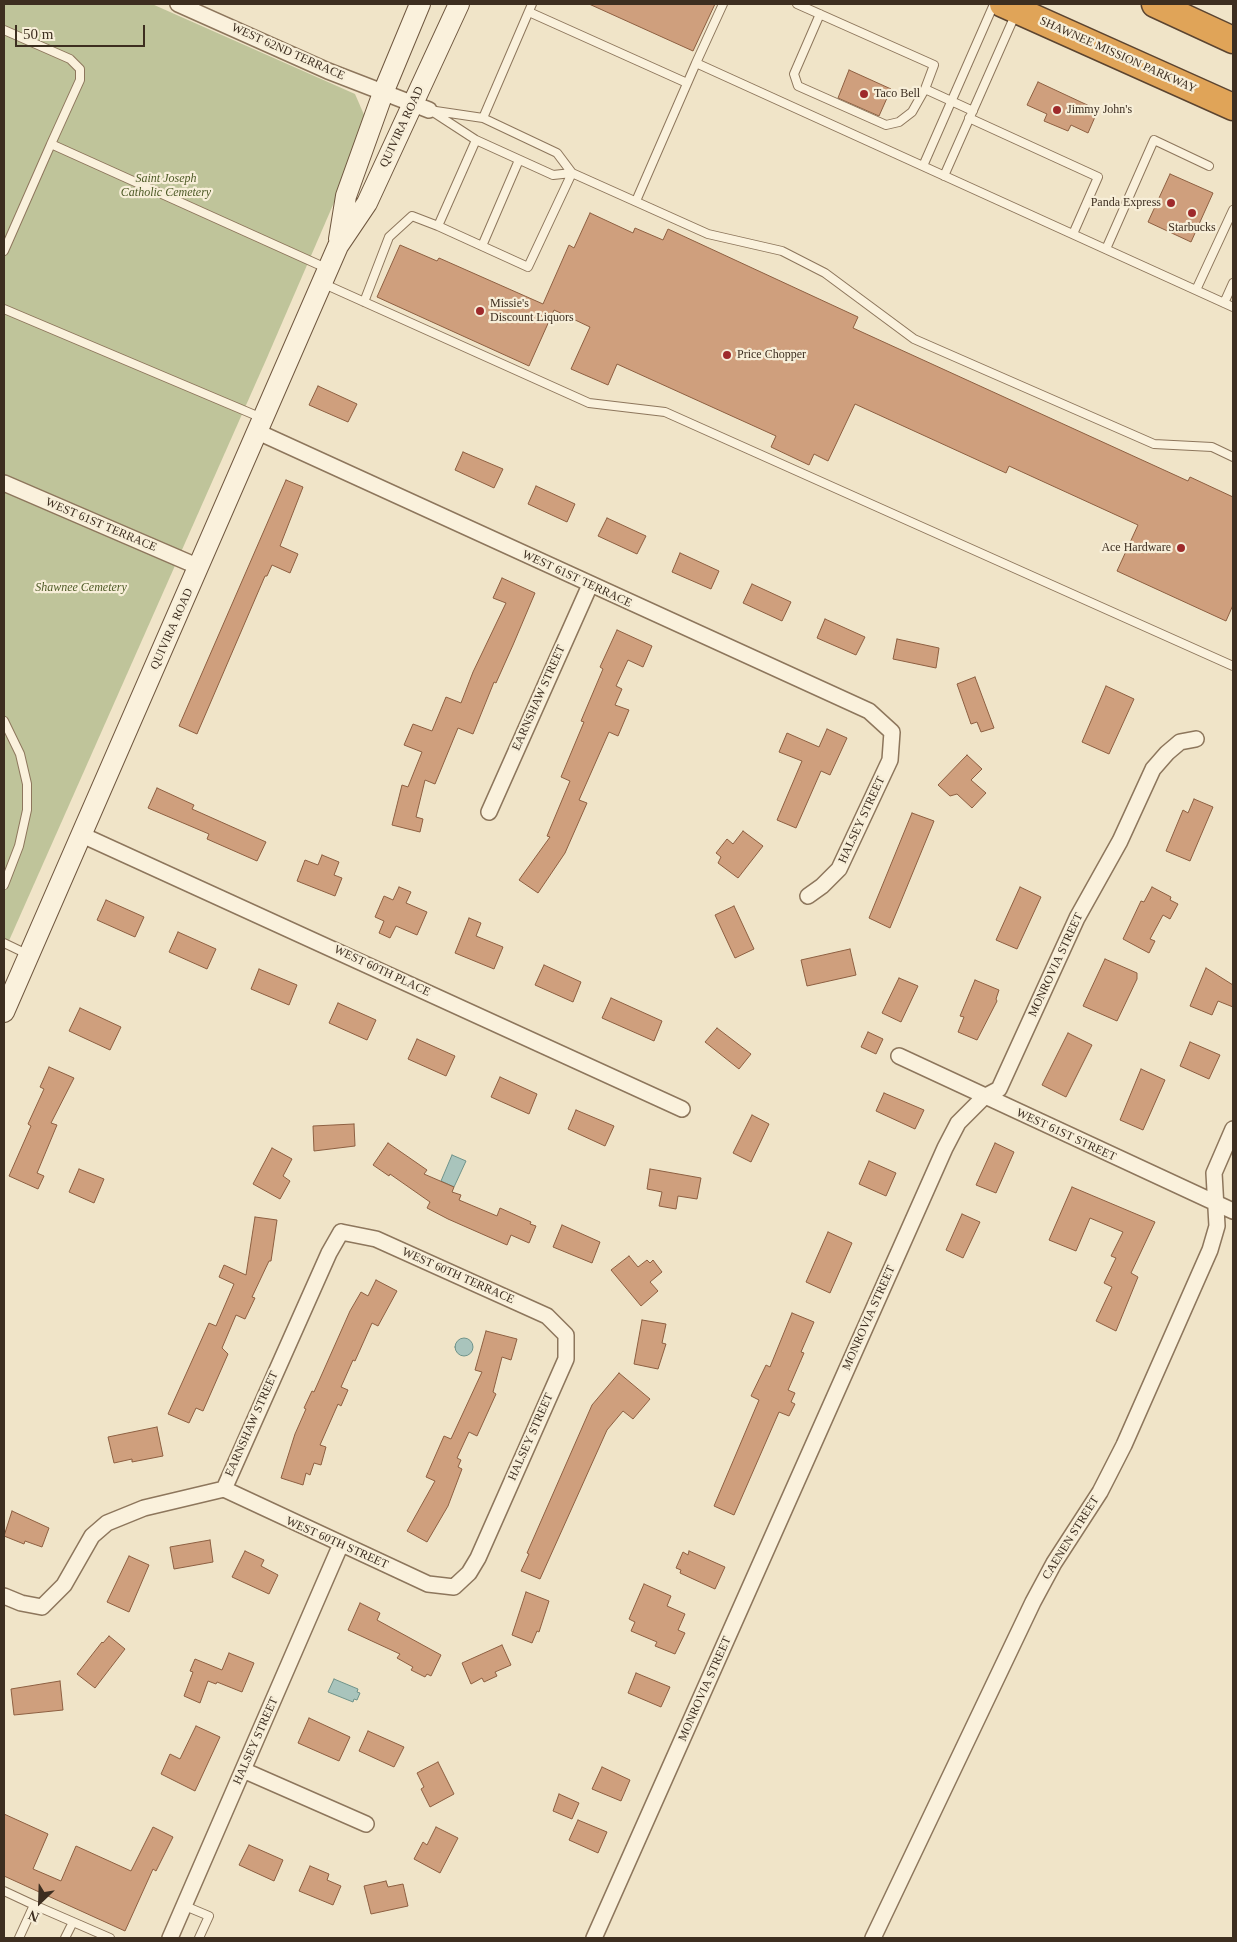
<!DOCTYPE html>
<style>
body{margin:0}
#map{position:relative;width:1237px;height:1942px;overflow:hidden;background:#f0e4c8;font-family:"Times New Roman",serif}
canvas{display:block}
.frame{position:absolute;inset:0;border:5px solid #3d2e20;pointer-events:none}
.north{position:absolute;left:15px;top:1877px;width:50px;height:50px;-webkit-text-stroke:4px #f7eed8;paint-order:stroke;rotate:204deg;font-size:14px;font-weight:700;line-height:20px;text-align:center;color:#3d2e20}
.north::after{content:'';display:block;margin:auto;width:18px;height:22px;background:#3d2e20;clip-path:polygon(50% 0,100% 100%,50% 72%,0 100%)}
.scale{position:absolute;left:15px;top:25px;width:130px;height:22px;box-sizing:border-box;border:2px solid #3d2e20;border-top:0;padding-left:6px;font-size:15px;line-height:18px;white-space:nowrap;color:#3d2e20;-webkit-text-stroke:4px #f7eed8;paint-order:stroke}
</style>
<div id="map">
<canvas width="1237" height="1942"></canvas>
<div class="frame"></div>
<div class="north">N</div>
<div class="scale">50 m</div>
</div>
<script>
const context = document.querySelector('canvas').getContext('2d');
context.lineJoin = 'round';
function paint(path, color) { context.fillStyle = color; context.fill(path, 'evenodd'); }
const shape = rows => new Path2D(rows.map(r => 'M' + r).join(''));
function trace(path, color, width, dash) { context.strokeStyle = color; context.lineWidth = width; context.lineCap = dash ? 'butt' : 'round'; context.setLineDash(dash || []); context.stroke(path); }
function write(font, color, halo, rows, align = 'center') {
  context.font = font + ' "Times New Roman",serif'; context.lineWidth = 4.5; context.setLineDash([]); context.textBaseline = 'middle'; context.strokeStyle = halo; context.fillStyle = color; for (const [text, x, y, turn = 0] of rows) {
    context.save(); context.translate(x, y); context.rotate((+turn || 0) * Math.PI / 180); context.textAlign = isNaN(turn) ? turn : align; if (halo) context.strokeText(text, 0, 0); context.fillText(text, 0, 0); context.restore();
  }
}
paint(shape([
 [4,4,152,4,355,94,365,117,342,184,266,360,4,952]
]), '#bfc49a');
const water = shape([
 [452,1155,466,1161,454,1187,441,1181,452,1155],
 '455 1347a9 9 0 1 1 18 0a9 9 0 1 1-18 0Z',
 [334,1679,358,1689,357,1692,360,1693,357,1700,354,1699,353,1702,328,1692,334,1679]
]);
paint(water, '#a9c4bc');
trace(water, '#6f938a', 1);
const building = shape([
 [589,4,715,4,693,51,589,4],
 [849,70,891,89,879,116,838,98,849,70],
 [1038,82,1098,110,1088,133,1071,125,1068,131,1044,121,1047,114,1027,105,1038,82],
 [1170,174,1213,193,1191,242,1148,222,1170,174],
 [590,213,633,233,635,228,663,240,668,229,858,317,853,328,1188,481,1190,477,1233,497,1233,605,1226,621,1117,571,1138,525,1009,466,1006,473,855,404,828,461,814,454,809,465,771,447,776,436,617,364,608,385,571,369,590,327,554,310,529,366,377,297,400,245,437,261,439,258,543,304,569,245,574,248,590,213],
 [318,386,357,404,348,422,309,405,318,386],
 [463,452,503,469,494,488,455,470,463,452],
 [286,480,303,487,280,546,298,554,290,573,272,565,267,576,265,576,197,734,179,726,286,480],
 [536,486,575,504,567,522,528,504,536,486],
 [607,518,646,536,637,554,598,536,607,518],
 [680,553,719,571,711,589,672,572,680,553],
 [502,578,535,593,513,645,496,683,494,682,473,734,458,728,435,784,425,780,416,817,423,819,420,832,392,825,402,785,408,787,422,752,404,745,413,724,432,731,446,697,461,703,473,672,506,603,493,598,502,578],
 [752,584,791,602,782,621,743,603,752,584],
 [825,619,865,637,856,655,817,638,825,619],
 [617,630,652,646,643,667,628,660,616,686,622,689,615,705,629,710,618,736,609,732,579,800,587,803,565,853,538,893,519,880,550,837,547,836,570,781,561,777,584,722,581,721,603,669,600,667,617,630],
 [897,639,939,648,936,668,893,659,897,639],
 [975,677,994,728,981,732,977,722,971,724,957,684,975,677],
 [1106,686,1134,699,1109,754,1082,742,1106,686],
 [827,729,847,738,830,775,821,771,796,828,777,820,802,761,779,752,787,733,819,747,827,729],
 [967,755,982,769,971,780,986,793,972,808,957,794,950,796,938,785,967,755],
 [157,788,194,805,192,809,266,842,257,861,207,839,209,834,148,808,157,788],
 [1194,799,1213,807,1190,861,1166,851,1183,810,1188,813,1194,799],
 [912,813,934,821,890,928,869,918,912,813],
 [743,831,763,846,738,878,718,863,721,857,716,853,727,839,733,844,743,831],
 [322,855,339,862,334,875,342,878,335,896,297,881,305,860,318,865,322,855],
 [399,887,411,892,406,903,427,912,417,935,396,926,390,938,379,933,384,921,375,917,384,896,393,900,399,887],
 [1020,887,1041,897,1017,949,996,940,1020,887],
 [1152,887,1171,897,1170,900,1178,904,1170,919,1163,915,1150,939,1155,941,1149,953,1123,939,1141,901,1144,902,1152,887],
 [106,900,144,917,135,937,97,920,106,900],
 [734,906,754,949,735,958,715,915,734,906],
 [469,918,481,923,476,936,503,947,494,969,455,953,469,918],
 [178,932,216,949,207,969,169,952,178,932],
 [850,949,856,975,807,986,801,960,850,949],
 [1105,959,1137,973,1137,979,1117,1021,1083,1006,1105,959],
 [544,965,581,982,573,1002,535,985,544,965],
 [1206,968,1233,985,1233,1007,1218,1001,1212,1015,1190,1006,1206,968],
 [259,969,297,985,289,1005,251,989,259,969],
 [899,978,918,986,901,1022,882,1013,899,978],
 [975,980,999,990,996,999,997,1001,977,1040,958,1032,964,1017,960,1016,975,980],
 [611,998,662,1021,654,1041,602,1018,611,998],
 [338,1003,376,1020,367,1040,329,1023,338,1003],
 [80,1008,121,1027,110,1050,69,1031,80,1008],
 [717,1028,751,1054,739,1069,705,1042,717,1028],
 [868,1032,883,1039,876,1054,861,1047,868,1032],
 [1068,1033,1092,1045,1066,1097,1042,1085,1068,1033],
 [417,1039,455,1056,446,1076,408,1059,417,1039],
 [1190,1042,1220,1055,1209,1079,1180,1066,1190,1042],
 [49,1067,74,1078,51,1123,57,1125,37,1173,44,1176,38,1189,9,1176,31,1126,28,1124,44,1089,40,1087,49,1067],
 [1141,1069,1165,1080,1143,1130,1120,1120,1141,1069],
 [500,1077,537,1094,529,1114,491,1097,500,1077],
 [884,1093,924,1110,915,1129,876,1111,884,1093],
 [576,1110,614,1126,605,1146,568,1129,576,1110],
 [752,1115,769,1124,751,1162,733,1153,752,1115],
 [354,1124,355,1146,314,1151,313,1126,354,1124],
 [388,1143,427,1170,424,1174,454,1187,452,1192,461,1195,459,1200,497,1216,500,1208,531,1222,530,1224,536,1226,529,1243,511,1235,507,1245,448,1219,427,1208,430,1202,390,1174,389,1176,373,1165,388,1143],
 [995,1143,1014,1152,996,1193,976,1185,995,1143],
 [272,1148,292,1159,283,1176,290,1181,280,1199,253,1184,272,1148],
 [869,1161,896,1173,886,1196,859,1184,869,1161],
 [79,1169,104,1179,94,1203,69,1192,79,1169],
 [650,1169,701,1178,697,1199,678,1196,676,1209,659,1206,662,1192,647,1189,650,1169],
 [1072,1187,1155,1222,1131,1273,1138,1277,1116,1331,1096,1321,1112,1287,1104,1283,1116,1258,1111,1256,1123,1232,1090,1218,1076,1251,1049,1240,1072,1187],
 [962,1214,980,1222,963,1258,946,1250,962,1214],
 [255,1217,277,1220,271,1261,269,1261,252,1297,255,1298,245,1319,236,1315,222,1348,228,1354,203,1411,196,1408,189,1423,168,1414,209,1323,216,1326,234,1284,219,1277,224,1265,246,1275,255,1217],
 [562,1225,600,1242,592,1263,553,1247,562,1225],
 [828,1232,852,1243,830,1293,806,1282,828,1232],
 [629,1256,638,1267,647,1260,650,1263,653,1260,662,1272,650,1282,658,1291,641,1306,611,1270,629,1256],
 [376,1280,397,1291,378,1326,372,1323,355,1361,353,1360,341,1387,348,1390,341,1406,338,1404,320,1445,326,1447,321,1465,314,1463,310,1475,306,1473,303,1485,281,1478,295,1434,306,1409,304,1408,312,1391,314,1392,350,1311,361,1292,368,1296,376,1280],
 [792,1313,814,1322,801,1352,804,1353,788,1390,795,1393,791,1402,795,1404,789,1416,779,1412,734,1515,714,1506,759,1400,751,1396,766,1365,770,1367,792,1313],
 [642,1320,666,1324,662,1343,666,1344,658,1369,634,1364,642,1320],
 [486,1331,517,1339,511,1360,502,1357,493,1392,496,1394,477,1436,469,1432,457,1458,461,1460,458,1467,462,1469,448,1506,427,1542,407,1531,435,1481,426,1477,444,1436,451,1439,482,1372,475,1370,486,1331],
 [619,1373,650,1399,633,1419,623,1411,607,1430,540,1579,521,1571,529,1554,527,1553,592,1405,619,1373],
 [157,1427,163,1456,132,1462,132,1459,114,1463,108,1437,157,1427],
 [12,1511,49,1528,42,1547,25,1541,24,1544,4,1536,12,1511],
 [210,1540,213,1562,174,1569,170,1547,210,1540],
 [245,1551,264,1560,261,1566,278,1575,269,1594,232,1577,245,1551],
 [689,1551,725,1567,715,1589,680,1573,681,1570,676,1568,683,1552,688,1555,689,1551],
 [129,1556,149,1565,129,1612,107,1602,129,1556],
 [644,1584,671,1596,667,1606,685,1614,678,1630,685,1633,675,1654,655,1646,657,1642,631,1631,635,1622,629,1619,644,1584],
 [526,1592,549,1601,539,1632,537,1631,532,1643,512,1635,526,1592],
 [360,1603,380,1613,377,1620,441,1655,431,1676,427,1674,425,1677,411,1670,413,1667,397,1658,400,1654,348,1630,360,1603],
 [109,1636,125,1649,95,1688,77,1674,102,1642,103,1643,109,1636],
 [502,1645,511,1665,495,1672,497,1676,484,1682,482,1678,471,1684,462,1663,502,1645],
 [229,1653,254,1663,242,1692,217,1682,216,1684,208,1681,200,1703,184,1696,193,1672,190,1671,195,1659,222,1670,229,1653],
 [636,1673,670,1687,661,1707,628,1693,636,1673],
 [60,1681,63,1710,14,1715,11,1689,60,1681],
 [309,1718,350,1737,339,1761,298,1743,309,1718],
 [196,1726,220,1737,195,1791,161,1774,170,1754,180,1759,196,1726],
 [368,1731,404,1747,394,1767,359,1751,368,1731],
 [438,1762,454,1794,430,1807,421,1789,424,1787,417,1773,438,1762],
 [602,1767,630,1780,621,1801,592,1789,602,1767],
 [559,1794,579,1803,572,1819,553,1811,559,1794],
 [4,1814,48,1834,33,1869,61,1881,76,1846,131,1871,153,1827,173,1837,156,1871,153,1869,125,1931,4,1876,4,1814],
 [578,1820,607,1832,598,1853,569,1840,578,1820],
 [436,1827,458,1838,440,1873,414,1859,423,1842,427,1845,436,1827],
 [249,1845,283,1860,274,1881,239,1865,249,1845],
 [310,1866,329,1874,327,1880,341,1886,333,1905,299,1891,310,1866],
 [386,1881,388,1887,403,1884,408,1906,371,1914,364,1886,386,1881]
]);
paint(building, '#cf9f7d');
trace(building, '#8d5f41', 1);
const lane = shape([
 [797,4,934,65,925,89,973,111],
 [529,12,687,83],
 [820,14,794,74,798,86,886,125,899,122,912,112,925,89],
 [4,30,70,59,80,69,80,80,51,144,326,268],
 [696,63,723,4],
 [429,110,483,118,557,153,572,173,708,234,782,251,825,273,914,339,1154,444,1212,447,1233,457],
 [433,112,476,140,553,175,572,173],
 [483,118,532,4],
 [969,118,1098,177,1073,234],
 [923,166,994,4],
 [944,176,1016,13],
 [636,201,696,63,1233,307],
 [438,226,528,267,572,173],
 [482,246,519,160],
 [1106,249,1154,140,1209,166],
 [4,251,51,144],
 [322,283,589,403,665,412,1233,666],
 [1196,290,1233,210],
 [364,302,389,237,412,216,438,226,476,140],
 [1224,303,1233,283],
 [4,309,262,418],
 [4,721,20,754,27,784,27,810,19,846,4,885],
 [4,943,29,955],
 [4,1891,34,1905,19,1938],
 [34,1905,110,1938],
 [185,1906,209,1916,199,1938],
 [65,1938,73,1922]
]);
const street = shape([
 [178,4,328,71,429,110],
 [258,432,869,711,892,732,890,760,839,869,822,886,808,896],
 [4,483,199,567],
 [489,812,590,585],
 [82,835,682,1109],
 [899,1056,1233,1211],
 [341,1232,376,1239,547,1316,566,1335,566,1359,478,1558,469,1573,454,1587,428,1584,224,1489,329,1253,341,1232],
 [4,1596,21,1603,42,1607,64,1585,92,1536,107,1523,144,1508,224,1489],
 [243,1770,366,1824],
 [170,1938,341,1544],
 [594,1938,945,1148,958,1123,984,1097,999,1089,1077,918,1120,841,1153,769,1167,753,1180,742,1196,739],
 [873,1938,1033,1602,1054,1563,1100,1492,1124,1445,1210,1250,1217,1226,1214,1173,1233,1129]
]);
const secondary = shape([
 [339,239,346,196,383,93,420,4],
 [4,1012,338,246,367,203,459,4]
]);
const highway = shape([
 [1003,4,1233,107],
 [1155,4,1233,40]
]);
trace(lane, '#8d765c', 10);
trace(street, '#8d765c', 18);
trace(secondary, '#6f573f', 22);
trace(highway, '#5b4430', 29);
trace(lane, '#faf1dc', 8);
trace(street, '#faf1dc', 15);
trace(secondary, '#faf1dc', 20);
trace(highway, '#e0a458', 26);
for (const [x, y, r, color] of [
 [864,94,5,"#9e2a2b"],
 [1057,110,5,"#9e2a2b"],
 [1171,203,5,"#9e2a2b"],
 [1192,213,5,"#9e2a2b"],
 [480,311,5,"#9e2a2b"],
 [727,355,5,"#9e2a2b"],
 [1181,548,5,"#9e2a2b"]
]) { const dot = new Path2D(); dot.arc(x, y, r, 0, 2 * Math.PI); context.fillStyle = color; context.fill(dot); trace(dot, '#f7eed8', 2); }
write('12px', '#3d2e20', '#f7eed8', [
 ["WEST 62ND TERRACE",288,52,24],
 ["SHAWNEE MISSION PARKWAY",1118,55,24],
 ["QUIVIRA ROAD",402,127,-65],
 ["WEST 61ST TERRACE",101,525,23],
 ["WEST 61ST TERRACE",577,579,25],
 ["QUIVIRA ROAD",172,629,-66],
 ["EARNSHAW STREET",539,698,-66],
 ["HALSEY STREET",862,820,-65],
 ["MONROVIA STREET",1056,965,-65],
 ["WEST 60TH PLACE",382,971,25],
 ["WEST 61ST STREET",1066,1135,25],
 ["WEST 60TH TERRACE",458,1276,24],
 ["MONROVIA STREET",869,1318,-66],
 ["EARNSHAW STREET",252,1424,-66],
 ["HALSEY STREET",531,1437,-66],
 ["CAENEN STREET",1071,1538,-58],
 ["WEST 60TH STREET",337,1543,24],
 ["MONROVIA STREET",705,1689,-66],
 ["HALSEY STREET",256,1741,-66]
]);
write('12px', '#3d2e20', '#f7eed8', [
 ["Taco Bell",874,94],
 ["Jimmy John's",1067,110],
 ["Panda Express",1161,203,"right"],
 ["Starbucks",1192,228,"center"],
 ["Missie's",490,304],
 ["Discount Liquors",490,318],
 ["Price Chopper",737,355],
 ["Ace Hardware",1171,548,"right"]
], 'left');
write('italic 12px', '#4d5a26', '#f7eed8', [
 ["Saint Joseph",166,179],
 ["Catholic Cemetery",166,193],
 ["Shawnee Cemetery",81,588]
]);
</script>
